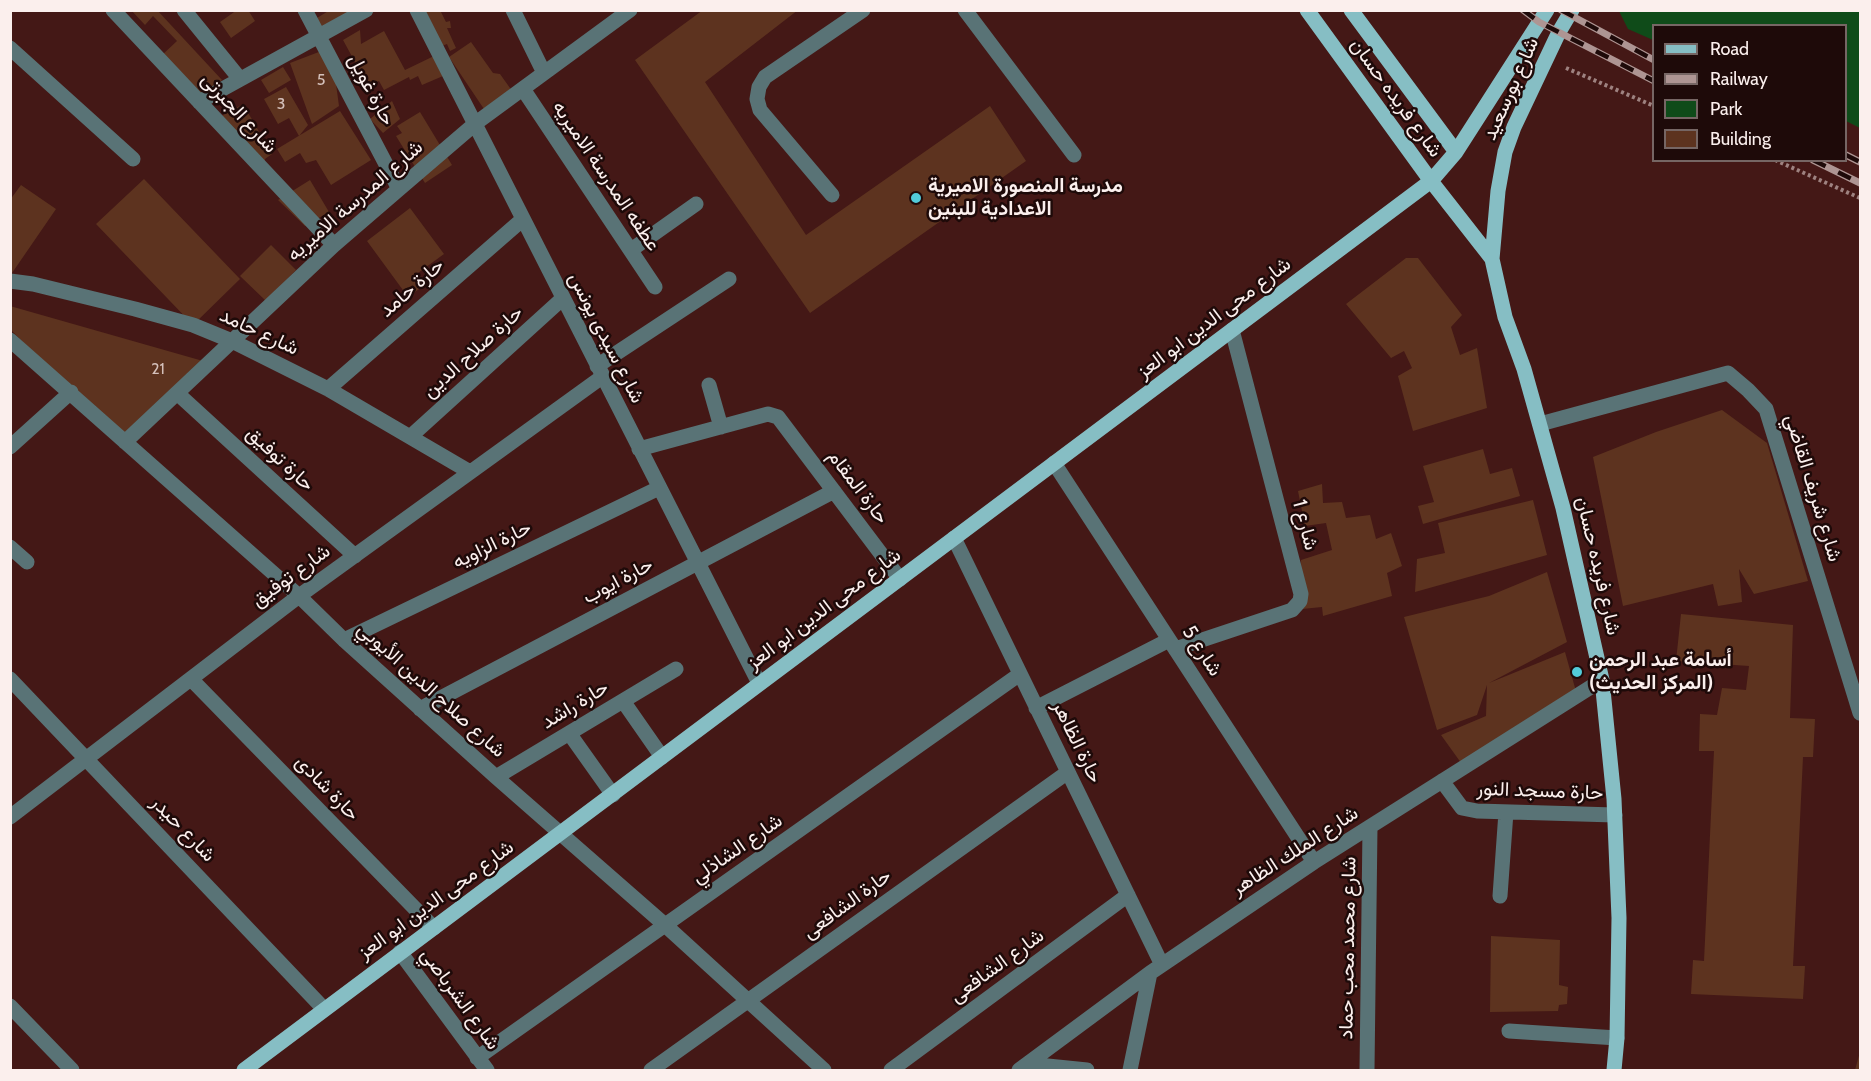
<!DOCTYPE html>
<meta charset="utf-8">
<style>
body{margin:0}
#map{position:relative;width:1871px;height:1081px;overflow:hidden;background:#441816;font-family:Cabin,sans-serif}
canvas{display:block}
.frame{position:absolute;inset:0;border:12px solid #fbefed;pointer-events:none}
.legend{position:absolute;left:1652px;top:24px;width:195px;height:138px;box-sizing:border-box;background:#1e0a09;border:2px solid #766664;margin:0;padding:8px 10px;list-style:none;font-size:18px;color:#fbefed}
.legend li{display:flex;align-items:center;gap:12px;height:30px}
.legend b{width:30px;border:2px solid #766664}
</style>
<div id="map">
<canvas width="1871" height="1081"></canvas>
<div class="frame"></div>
<ul class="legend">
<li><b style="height:8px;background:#86bec4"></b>Road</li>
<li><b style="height:8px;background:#ae9593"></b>Railway</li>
<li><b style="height:16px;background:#0f4b19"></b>Park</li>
<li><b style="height:16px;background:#5d331f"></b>Building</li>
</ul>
</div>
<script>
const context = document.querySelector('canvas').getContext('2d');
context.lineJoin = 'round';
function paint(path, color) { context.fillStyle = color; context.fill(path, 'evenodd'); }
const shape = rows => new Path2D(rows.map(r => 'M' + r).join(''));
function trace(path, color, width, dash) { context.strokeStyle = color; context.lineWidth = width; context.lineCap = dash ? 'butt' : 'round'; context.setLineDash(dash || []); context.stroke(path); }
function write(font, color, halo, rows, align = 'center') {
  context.font = font + ' Cabin,Vazirmatn,sans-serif'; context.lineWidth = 5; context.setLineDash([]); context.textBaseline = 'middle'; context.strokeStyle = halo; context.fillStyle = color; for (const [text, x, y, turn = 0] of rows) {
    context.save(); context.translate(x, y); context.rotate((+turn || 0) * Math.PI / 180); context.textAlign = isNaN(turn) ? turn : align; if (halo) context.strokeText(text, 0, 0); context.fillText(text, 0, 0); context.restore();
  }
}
paint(shape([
 [1619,11,1860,11,1860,128,1846,121,1846,26,1654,26,1653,40,1628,29]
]), '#0f4b19');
paint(shape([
 [131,10,157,10,222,80,202,99,161,56,177,41,153,16,145,25],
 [237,10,248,10,255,21,231,38,220,22],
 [330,10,360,10,320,34,312,21],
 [420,10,440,10,446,22,450,21,451,28,447,28,456,48,450,51,447,44,437,48],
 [703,10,798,10,705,82,806,235,990,106,1026,161,810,313,635,60],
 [360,30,361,44,384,31,405,70,434,56,443,76,422,85,418,76,410,80,409,77,384,90,379,81,368,86,343,40],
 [471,42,493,73,500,74,515,95,488,115,449,57],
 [324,50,336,84,339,106,312,124,290,63],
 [283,67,291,80,269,93,261,80],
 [286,87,308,125,299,136,289,118,278,124,264,99],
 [392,101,400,119,383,133,370,119],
 [243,104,272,154,265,159,265,167,211,122],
 [340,111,371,160,331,185,316,160,306,163,300,153,285,162,277,149],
 [420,112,452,165,425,183,396,136,402,133,397,126],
 [144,179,240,279,193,325,96,224],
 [310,180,329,212,305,226,278,200],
 [21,185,56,209,10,276,10,200],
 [410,208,444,254,418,273,426,284,408,297,367,241],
 [271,245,296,270,266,301,240,276],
 [1406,258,1418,258,1462,315,1451,327,1460,355,1477,348,1487,408,1413,431,1398,376,1412,368,1404,351,1391,358,1346,304],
 [10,306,203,361,122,442,10,329],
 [1722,410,1767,443,1808,581,1754,594,1739,569,1742,602,1718,606,1713,584,1623,606,1593,457,1656,432],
 [1483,449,1490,474,1512,468,1520,496,1423,524,1418,506,1434,502,1423,466],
 [1322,484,1323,503,1342,502,1346,518,1370,515,1376,539,1391,533,1402,566,1387,573,1392,596,1323,616,1322,607,1302,609,1301,560,1332,550,1326,523,1305,526,1298,491],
 [1533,500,1547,555,1415,592,1417,559,1445,553,1438,523],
 [1547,572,1567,642,1489,683,1565,652,1577,695,1464,767,1441,735,1486,716,1487,685,1477,715,1437,730,1404,617,1489,596],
 [1681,614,1793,625,1790,718,1815,719,1813,757,1803,757,1793,966,1805,966,1803,999,1691,994,1693,960,1704,961,1714,751,1699,751,1700,714,1717,715,1722,688,1746,690,1749,666,1676,661],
 [1491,936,1560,940,1559,985,1568,987,1567,1004,1559,1005,1558,1011,1490,1012],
 [1860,1052,1860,1070,1855,1070]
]), '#5d331f');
trace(shape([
 [1566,68,1654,106],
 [1775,160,1860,198]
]), '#9e8280', 4, [3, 3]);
trace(shape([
 [113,10,334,245],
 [184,10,240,79],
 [305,10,399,189],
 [417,10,759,683],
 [513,10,544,73],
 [965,10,1074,155],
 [10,48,133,159],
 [523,89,655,287],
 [199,102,366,10],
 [832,195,760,110,757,99,759,87,765,77,863,10],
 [631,250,696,204],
 [10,281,33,284,135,309,193,325,232,341,328,389,470,472],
 [10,340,299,596,344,640,496,777,665,925,824,1070],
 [597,366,729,279],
 [709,385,721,427],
 [328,389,523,219],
 [177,393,355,556],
 [1540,424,1728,373,1748,390,1766,409,1860,713],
 [411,436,562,299],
 [125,442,334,245,399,189,476,123,630,10],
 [10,447,71,392],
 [639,449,768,414,778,417,900,579],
 [1054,463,1314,862],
 [954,538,1162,965],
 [10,547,27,562],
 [344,640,659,488],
 [1175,649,1292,610,1300,601,1301,594,1232,330],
 [10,679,324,1009],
 [191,679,434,928],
 [623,701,662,757],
 [1036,708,1169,640],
 [420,709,834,491],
 [569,733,613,795],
 [496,777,676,669],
 [1442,781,1462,808,1477,811,1615,815],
 [10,817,299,596,602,377],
 [1500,896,1506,812],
 [400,952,487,1070],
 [10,1006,72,1070],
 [1509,1031,1617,1038],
 [477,1058,1020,674],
 [1028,1064,1087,1070],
 [651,1070,1068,772],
 [891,1070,1128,895],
 [1019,1070,1150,973,1314,862,1602,680],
 [1130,1070,1150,973],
 [1367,1070,1370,827]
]), '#597376', 15);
trace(shape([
 [1307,10,1431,181,1492,259],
 [1351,10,1456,152],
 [1572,10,1559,32,1514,127,1505,152,1498,191,1492,259,1505,317,1524,369,1563,508,1602,680,1614,799,1619,918,1617,1038,1614,1070],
 [244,1070,1431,181,1456,152,1547,10]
]), '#86bec4', 15);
const rail = shape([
 [1523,10,1539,22,1654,81],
 [1561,10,1654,60],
 [1846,155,1860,162],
 [1813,160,1860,183]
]);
trace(rail, '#ae9593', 7);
trace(rail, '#1e0a09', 4.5, [14]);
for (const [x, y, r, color] of [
 [916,198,6,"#52cbd9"],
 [1577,672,6,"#52cbd9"]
]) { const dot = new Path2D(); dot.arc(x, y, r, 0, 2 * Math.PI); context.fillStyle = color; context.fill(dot); trace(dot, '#1e0a09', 2); }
write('16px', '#d4c0ba', null, [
 ["5",321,80],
 ["3",281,104],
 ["21",158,369]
]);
write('20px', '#fbefed', '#1e0a09', [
 ["شارع بورسعيد",1511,89,-66],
 ["حارة غويل",371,90,62],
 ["شارع فريده حسان",1396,98,54],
 ["شارع الجبرتى",239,113,47],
 ["عطفه المدرسة الاميريه",606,176,56],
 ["شارع المدرسة الاميريه",355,201,-41],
 ["حارة حامد",412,288,-41],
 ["شارع محى الدين ابو العز",1214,318,-37],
 ["شارع حامد",259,332,25],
 ["شارع سيدى يونس",606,338,63],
 ["حارة صلاح الدين",473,352,-42],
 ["حارة توفيق",280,459,43],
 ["حارة المقام",858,487,53],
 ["شارع شريف القاضي",1813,488,73],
 ["شارع 1",1305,525,75],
 ["حارة الزاويه",492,545,-26],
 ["شارع فريده حسان",1598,566,77],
 ["شارع توفيق",291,576,-36],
 ["حارة ايوب",618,581,-28],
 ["شارع محى الدين ابو العز",824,609,-37],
 ["شارع 5",1202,651,57],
 ["شارع صلاح الدين الأيوبي",431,690,42],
 ["حارة راشد",575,705,-31],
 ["حارة الظاهر",1077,742,64],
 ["حارة شادى",327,788,46],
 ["حارة مسجد النور",1540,791,2],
 ["شارع حيدر",183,829,46],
 ["شارع الشاذلي",737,849,-35],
 ["شارع الملك الظاهر",1295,851,-33],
 ["شارع محى الدين ابو العز",436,900,-36],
 ["حارة الشافعى",847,904,-36],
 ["شارع محمد محب حماد",1348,948,-89],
 ["شارع الشافعى",997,966,-36],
 ["شارع الشرباصي",460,999,54]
]);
write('bold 20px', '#fbefed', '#1e0a09', [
 ["مدرسة المنصورة الاميرية",928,186],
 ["الاعدادية للبنين",928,209],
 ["أسامة عبد الرحمن",1589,660],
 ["(المركز الحديث)",1589,683]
], 'left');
</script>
